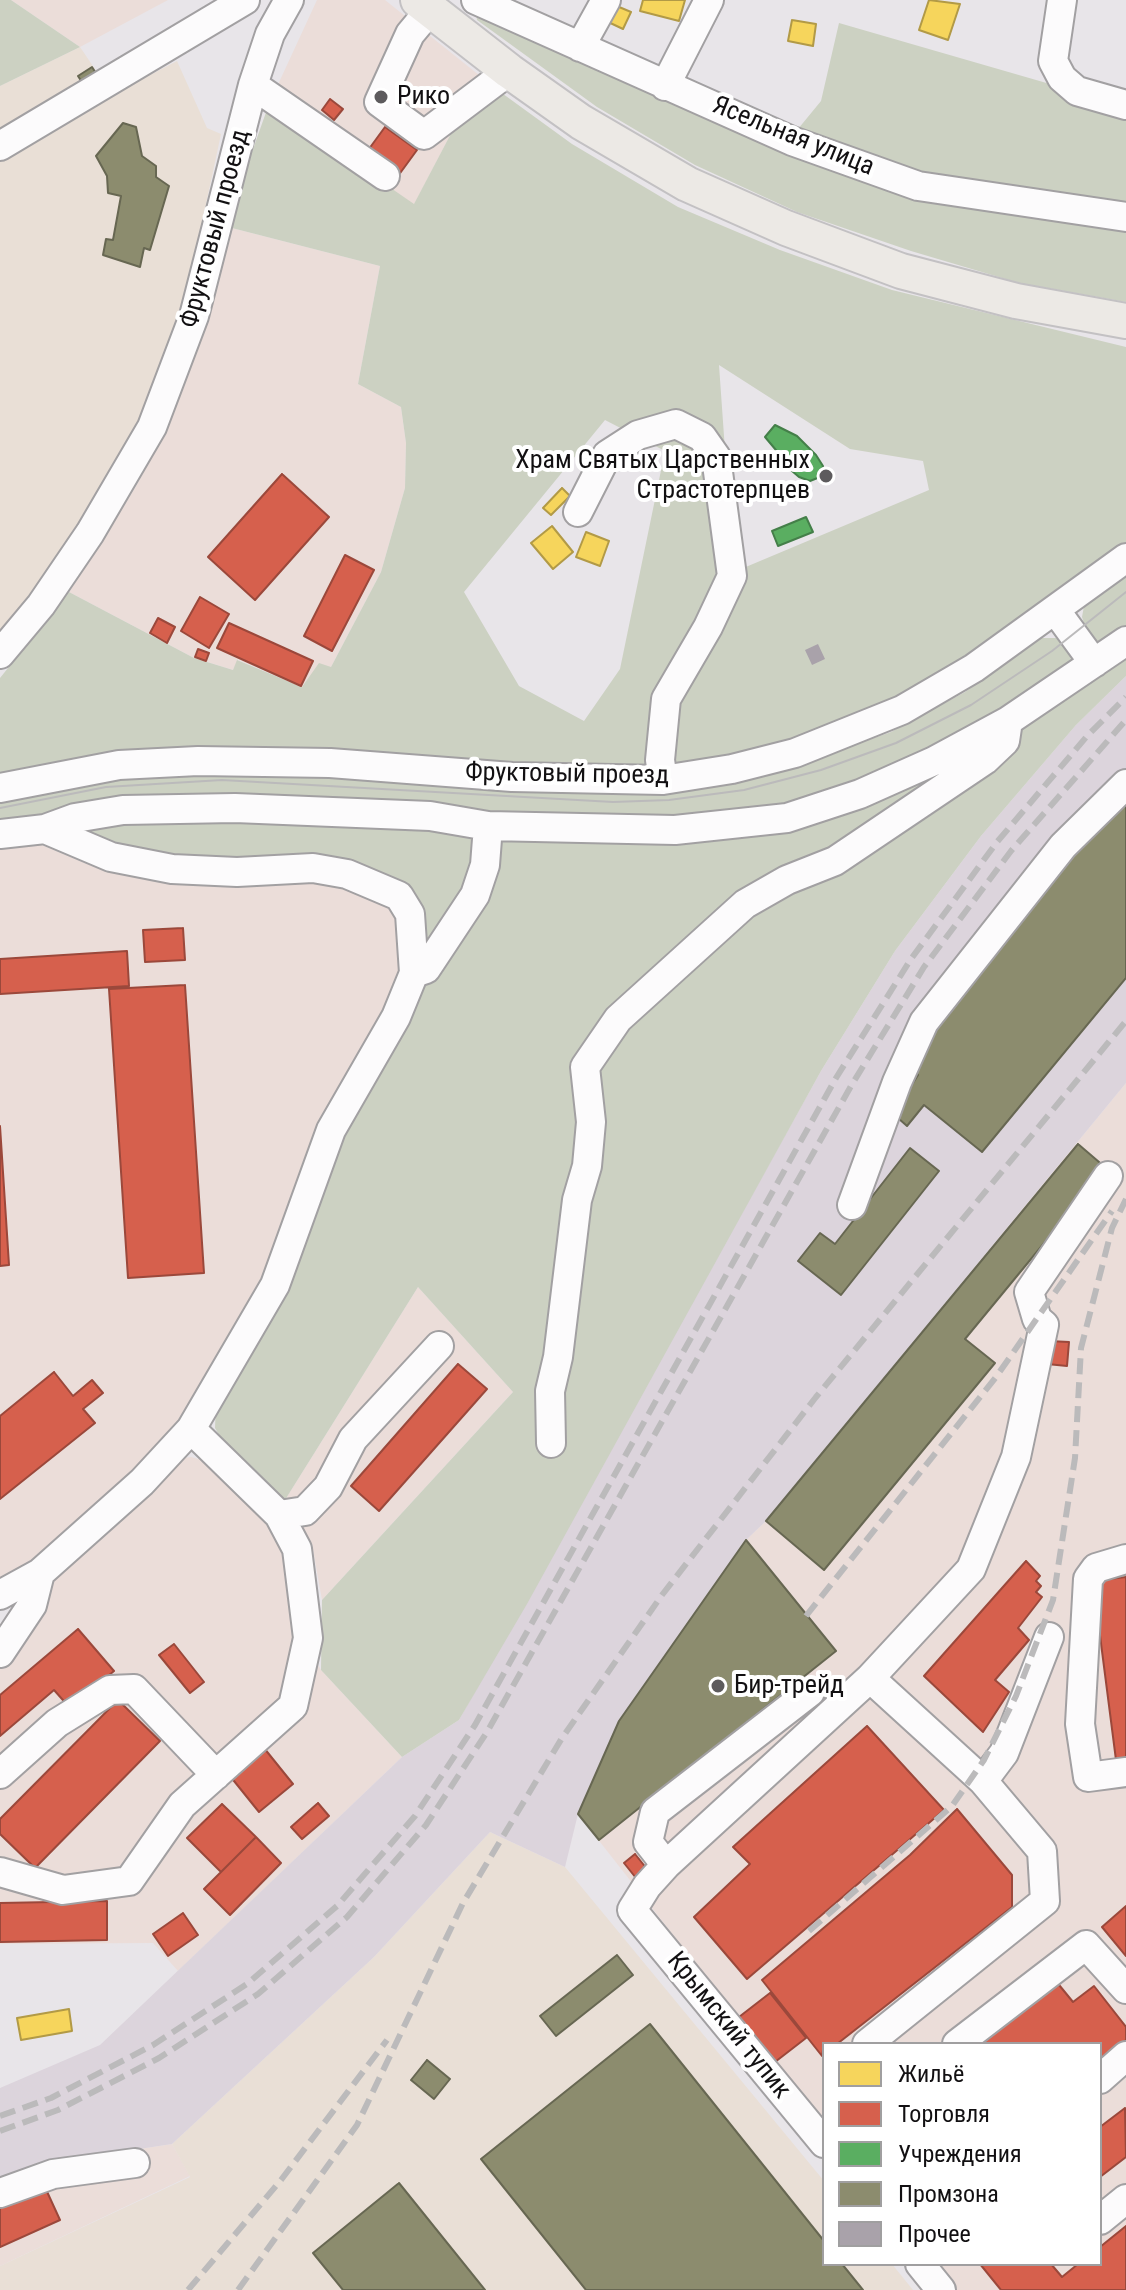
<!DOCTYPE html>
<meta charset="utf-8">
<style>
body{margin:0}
#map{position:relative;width:1126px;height:2290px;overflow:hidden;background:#e8e5e9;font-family:"Roboto Condensed",sans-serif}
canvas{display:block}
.legend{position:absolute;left:822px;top:2042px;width:280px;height:224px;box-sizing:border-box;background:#fff;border:2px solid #a09fa0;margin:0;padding:10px 14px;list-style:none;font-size:24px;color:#121012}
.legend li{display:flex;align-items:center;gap:16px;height:40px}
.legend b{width:40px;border:2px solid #a09fa0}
</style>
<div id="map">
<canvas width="1126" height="2290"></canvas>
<ul class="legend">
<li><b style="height:22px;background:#f6d55c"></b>Жильё</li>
<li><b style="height:22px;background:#d6604d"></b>Торговля</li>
<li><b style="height:22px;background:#5aae61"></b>Учреждения</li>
<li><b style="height:22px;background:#8c8c6e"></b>Промзона</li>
<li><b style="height:22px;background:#a9a2aa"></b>Прочее</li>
</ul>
</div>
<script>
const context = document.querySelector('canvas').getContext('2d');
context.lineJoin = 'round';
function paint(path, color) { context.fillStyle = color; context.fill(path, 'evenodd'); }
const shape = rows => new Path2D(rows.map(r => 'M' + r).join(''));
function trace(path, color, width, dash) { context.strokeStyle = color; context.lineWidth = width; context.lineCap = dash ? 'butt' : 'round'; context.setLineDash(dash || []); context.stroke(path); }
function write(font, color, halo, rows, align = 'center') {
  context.font = font + ' "Roboto Condensed",sans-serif'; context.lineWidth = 8; context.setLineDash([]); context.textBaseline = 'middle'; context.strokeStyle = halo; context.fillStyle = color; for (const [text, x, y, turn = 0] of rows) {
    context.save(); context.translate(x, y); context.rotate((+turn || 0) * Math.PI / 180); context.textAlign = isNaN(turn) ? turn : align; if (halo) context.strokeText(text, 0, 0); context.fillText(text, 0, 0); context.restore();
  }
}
paint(shape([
 [11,0,168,0,80,47],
 [317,0,385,0,499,91,456,124,414,205,269,104],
 [232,228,380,266,358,384,401,407,406,443,405,488,381,572,331,667,303,687,238,660,233,670,194,658,69,592,135,488,164,433,209,318],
 [12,845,42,845,87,864,177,879,318,881,355,886,396,902,404,976,287,1217,243,1331,174,1427,132,1474,52,1547,0,1587,0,848],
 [1126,1083,1126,2290,952,2290,932,2264,1100,2264,1100,2044,824,2044,824,2127,578,1814,619,1721,746,1540,766,1521],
 [418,1287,513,1392,322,1600,312,1544,285,1500],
 [191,1457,206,1461,275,1525,291,1551,299,1634,321,1670,402,1757,178,1971,153,1943,0,1944,0,1664,51,1577,177,1459],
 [172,2144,190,2176,0,2266,0,2180,47,2163]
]), '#ebddd9');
paint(shape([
 [80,47,101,78,96,103,177,61,207,128,221,134,184,307,165,366,114,476,0,639,0,86],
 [490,1832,565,1867,824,2181,824,2264,892,2264,913,2290,0,2290,0,2266,190,2177,172,2144,374,1957]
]), '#e9dfd6');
paint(shape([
 [1126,676,1126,1083,766,1521,746,1540,619,1721,578,1814,565,1867,490,1832,374,1957,172,2144,47,2163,0,2180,0,2088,100,2045,402,1757,459,1720,821,1071,895,951,981,836,1076,725]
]), '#dcd4dc');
paint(shape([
 [0,0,11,0,80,47,0,86],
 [476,13,787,147,1126,228,1126,302,1019,283,911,251,797,212,695,165,597,107,477,20],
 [839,23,1126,106,1126,207,918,173,798,129,821,101],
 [499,91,572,144,678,207,780,250,892,290,1126,347,1126,543,968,658,896,698,795,738,731,755,671,764,593,767,0,778,0,678,69,592,194,658,233,670,237,660,302,687,319,663,331,667,381,572,405,488,406,443,401,407,358,384,380,266,232,228,248,163,269,104,414,204,456,124],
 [719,365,850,449,923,461,929,490,741,569,733,564],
 [605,420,665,451,620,669,584,721,519,686,464,592],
 [1126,571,1126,676,1076,725,981,836,895,951,821,1071,527,1604,459,1720,402,1757,321,1670,322,1600,513,1392,418,1287,285,1500,229,1452,215,1428,216,1404,341,1131,405,1022,405,886,380,872,346,863,238,862,112,849,77,829,124,818,750,835,999,737,1091,644,1082,617,1084,606],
 [1041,638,1056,638,1067,647,1071,659,1066,667,991,719,857,786,783,808,673,821,68,809,0,825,0,800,105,778,222,772,667,792,775,773,891,732,965,692]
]), '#ccd1c2');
const homes = shape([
 [643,0,685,0,679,21,640,11,643,0],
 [929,0,960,4,948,40,919,30,929,0],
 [612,4,631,12,623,29,604,20,612,4],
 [792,20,816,24,813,46,788,41,792,20],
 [562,488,570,496,551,515,543,508,562,488],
 [552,526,573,552,553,569,531,543,552,526],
 [586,532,609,541,600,566,576,557,586,532],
 [69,2009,72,2031,21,2040,17,2018,69,2009]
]);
paint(homes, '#f6d55c');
trace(homes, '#b29a46', 2);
const shops = shape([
 [330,99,343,109,334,120,322,110,330,99],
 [385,127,417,150,398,176,366,153,385,127],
 [282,474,329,517,255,600,208,557,282,474],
 [345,555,374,570,332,651,304,636,345,555],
 [200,597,229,614,209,648,181,631,200,597],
 [158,618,175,627,167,643,150,633,158,618],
 [229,623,313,661,301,686,217,648,229,623],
 [198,649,209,653,206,661,195,657,198,649],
 [183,928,185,960,145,962,143,930,183,928],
 [127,951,129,986,0,994,0,959,127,951],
 [185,985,204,1273,128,1278,109,989,185,985],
 [0,1126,9,1265,0,1266,0,1126],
 [1049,1341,1069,1342,1067,1366,1047,1364,1049,1341],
 [458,1364,487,1389,379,1511,351,1486,458,1364],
 [54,1372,73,1396,92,1380,103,1393,83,1409,95,1423,0,1499,0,1416,54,1372],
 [1026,1561,1040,1576,1036,1581,1041,1586,1036,1592,1042,1597,1018,1628,1029,1640,995,1680,1009,1692,983,1732,924,1676,1026,1561],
 [1126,1577,1126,1759,1116,1760,1093,1581,1126,1577],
 [78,1629,114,1671,70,1708,54,1690,0,1736,0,1695,78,1629],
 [174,1644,204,1682,190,1693,159,1655,174,1644],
 [118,1700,160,1741,35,1868,0,1834,0,1819,118,1700],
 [867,1726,944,1810,747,1979,694,1917,750,1864,733,1847,867,1726],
 [264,1748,293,1784,259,1812,230,1776,264,1748],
 [318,1803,329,1816,302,1839,291,1827,318,1803],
 [222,1804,256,1837,221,1872,187,1838,222,1804],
 [957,1809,1012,1875,1012,1907,837,2044,824,2044,822,2056,762,1980,910,1855,957,1809],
 [256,1837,281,1863,230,1915,204,1889,256,1837],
 [635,1854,647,1869,636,1878,624,1863,635,1854],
 [107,1901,107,1940,0,1942,0,1903,107,1901],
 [1126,1906,1126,1956,1102,1927,1126,1906],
 [183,1913,198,1935,168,1956,153,1934,183,1913],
 [1055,1980,1073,2002,1094,1986,1126,2027,1126,2040,1100,2060,1100,2044,973,2044,1055,1980],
 [770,1993,806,2038,775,2062,739,2017,770,1993],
 [1125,2108,1126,2157,1100,2177,1100,2127,1125,2108],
 [44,2185,60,2220,0,2247,0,2205,44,2185],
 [1126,2226,1126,2290,1001,2290,980,2264,1051,2264,1062,2277,1078,2264,1100,2264,1100,2247,1126,2226]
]);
paint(shops, '#d6604d');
trace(shops, '#9b483b', 2);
const public = shape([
 [775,425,797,436,816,455,823,466,820,477,810,481,799,477,778,459,781,456,765,437,775,425],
 [806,517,813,532,778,546,772,531,806,517]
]);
paint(public, '#5aae61');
trace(public, '#447f49', 2);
const industry = shape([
 [92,67,99,78,85,87,78,76,92,67],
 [123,123,136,127,142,156,156,166,156,177,169,186,150,250,144,248,140,267,103,255,106,239,113,240,121,196,108,193,107,176,96,156,123,123],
 [1119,800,1126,805,1126,978,982,1152,924,1105,907,1126,898,1118,900,1104,918,1075,907,1065,934,1024,1119,800],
 [1078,1144,1106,1168,965,1339,995,1363,824,1570,766,1521,1078,1144],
 [910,1148,939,1171,841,1295,798,1261,820,1233,835,1244,910,1148],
 [746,1540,836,1651,599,1840,578,1814,619,1721,746,1540],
 [617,1955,633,1975,556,2036,540,2016,617,1955],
 [650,2024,824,2241,824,2264,842,2264,863,2290,586,2290,481,2159,650,2024],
 [427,2060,450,2079,434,2099,411,2080,427,2060],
 [399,2183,485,2290,343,2290,313,2253,399,2183]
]);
paint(industry, '#8c8c6e');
trace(industry, '#676752', 2);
paint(shape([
 [818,644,825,659,812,665,805,650]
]), '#a9a2aa');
const minor = shape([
 [476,0,792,141,918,186,1126,217],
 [1062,0,1053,61,1062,78,1077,91,1126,105],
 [430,10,410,34,379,102,424,135,509,71],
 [580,47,606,0],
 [253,85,385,176],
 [665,86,709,0],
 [0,146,245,0],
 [578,512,607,455,638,435,676,424,702,437,716,457,732,576,708,627,666,699,660,760,663,780],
 [1056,611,1094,663],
 [0,654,41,605,90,533,152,427,194,316,253,85,270,34,289,0],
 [0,788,119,765,198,761,330,763,512,777,663,780,732,769,795,753,902,710,974,668,1126,558],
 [45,829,75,818,123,810,235,808,430,816,488,826,675,830,787,818,860,794,934,761,1008,721,1126,641],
 [0,834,45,829,111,857,172,869,237,872,313,868,347,874,399,896,410,914,414,973,396,1017,331,1130,275,1285,191,1429,142,1482,40,1573,32,1605,0,1653],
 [414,973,426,969,475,895,485,865,488,826],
 [852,1205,897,1082,924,1022,1063,846,1126,784],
 [551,1443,550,1391,558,1357,577,1200,587,1166,591,1122,585,1067,618,1019,745,904,787,880,835,861,985,760,1005,741,1008,721],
 [279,1515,305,1511,328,1487,353,1439,439,1346],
 [1126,1559,1096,1568,1088,1579,1080,1724,1088,1777,1126,1772],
 [0,1595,40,1573],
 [870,1678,971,1569,1016,1457,1044,1325,1037,1319,1029,1292,1108,1176],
 [0,1774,57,1723,110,1690,134,1689,216,1775],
 [666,1865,648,1842,655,1812,810,1692],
 [0,1872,63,1890,129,1881,182,1805,293,1706,308,1638,297,1549,279,1515,191,1429],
 [867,2044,1045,1901,1042,1851,983,1781,1004,1753,1049,1637],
 [957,2044,1086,1945,1126,1989],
 [1100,2079,1126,2056],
 [824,2143,632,1910,647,1886,666,1865,870,1678,983,1781],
 [0,2193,53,2174,135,2163],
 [1100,2220,1126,2199],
 [920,2264,941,2290]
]);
const major = shape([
 [418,0,509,71,581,122,687,184,786,228,901,271,1016,301,1126,321]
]);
trace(minor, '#a2a0a2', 32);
trace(major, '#c3c1c3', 38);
trace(minor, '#fcfbfc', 28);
trace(major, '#ece9e5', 34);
trace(shape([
 [0,808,106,787,222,780,613,802,669,800,744,790,821,770,896,743,971,705,1052,651,1126,592]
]), '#bbbabb', 2);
trace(shape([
 [806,1616,996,1377,1112,1211],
 [809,1931,952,1806,984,1760,1016,1696,1053,1600,1075,1458,1081,1348,1112,1228,1126,1199],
 [0,2116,51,2098,153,2045,247,1984,337,1906,415,1816,475,1725,836,1078,911,959,997,842,1088,735,1126,697],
 [0,2131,58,2110,159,2058,258,1994,347,1917,426,1825,487,1732,851,1086,924,967,1011,851,1126,720],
 [188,2290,281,2180,387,2040],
 [238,2290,357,2125,463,1903,562,1738,662,1595,816,1397,1126,1021]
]), '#bbbabb', 6, [16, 8]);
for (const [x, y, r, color] of [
 [381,97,8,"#5d5b5d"],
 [826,476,8,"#5d5b5d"],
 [718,1686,8,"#5d5b5d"]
]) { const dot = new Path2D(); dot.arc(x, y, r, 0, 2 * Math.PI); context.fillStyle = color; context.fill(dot); trace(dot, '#fff', 3); }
write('26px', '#121012', '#fff', [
 ["Рико",397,97],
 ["Храм Святых Царственных",810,461,"right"],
 ["Страстотерпцев",810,491,"right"],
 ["Бир-трейд",734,1686]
], 'left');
write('26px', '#121012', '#fff', [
 ["Ясельная улица",793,137,22],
 ["Фруктовый проезд",216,229,-75],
 ["Фруктовый проезд",567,775,1],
 ["Крымский тупик",728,2026,51]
]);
</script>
